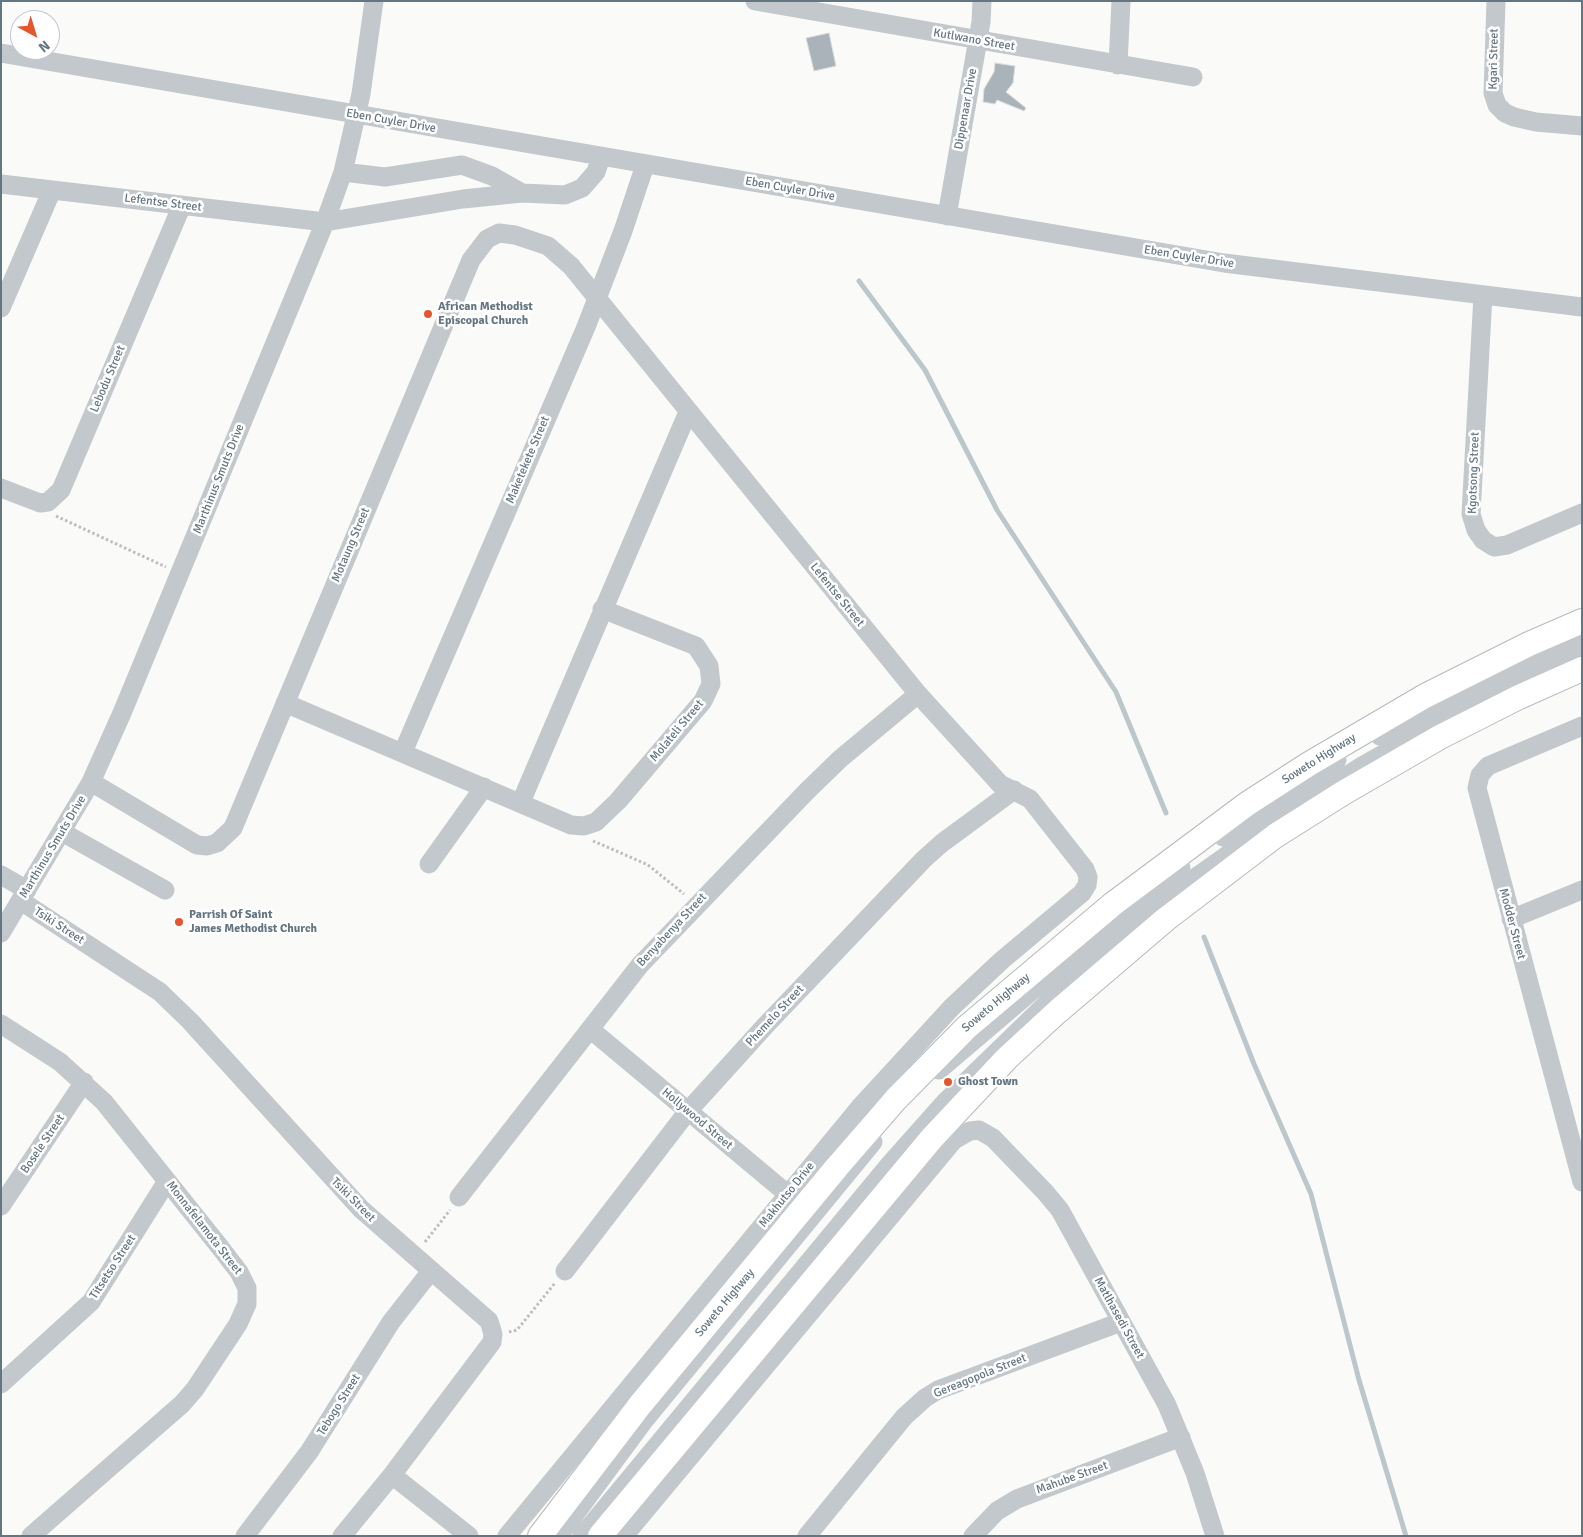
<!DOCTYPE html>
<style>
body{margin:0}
#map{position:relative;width:1583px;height:1537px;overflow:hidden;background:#fafaf8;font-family:Signika,sans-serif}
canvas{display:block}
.frame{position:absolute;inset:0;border:2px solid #657683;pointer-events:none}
.north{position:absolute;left:10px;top:10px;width:50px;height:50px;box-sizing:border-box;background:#fff;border:1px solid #c1c8cd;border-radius:50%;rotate:141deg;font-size:14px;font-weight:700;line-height:20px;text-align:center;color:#657683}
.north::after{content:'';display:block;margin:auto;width:18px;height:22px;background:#e4572e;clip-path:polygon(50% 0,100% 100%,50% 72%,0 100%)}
</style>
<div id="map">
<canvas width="1583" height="1537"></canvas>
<div class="frame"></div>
<div class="north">N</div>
</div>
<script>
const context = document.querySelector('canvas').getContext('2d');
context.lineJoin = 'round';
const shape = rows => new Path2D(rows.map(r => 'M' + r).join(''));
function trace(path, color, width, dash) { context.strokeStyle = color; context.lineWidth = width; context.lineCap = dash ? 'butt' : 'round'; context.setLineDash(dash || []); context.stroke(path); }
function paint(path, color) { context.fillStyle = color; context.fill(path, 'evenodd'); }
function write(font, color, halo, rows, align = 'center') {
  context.font = font + ' Signika,sans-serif'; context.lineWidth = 5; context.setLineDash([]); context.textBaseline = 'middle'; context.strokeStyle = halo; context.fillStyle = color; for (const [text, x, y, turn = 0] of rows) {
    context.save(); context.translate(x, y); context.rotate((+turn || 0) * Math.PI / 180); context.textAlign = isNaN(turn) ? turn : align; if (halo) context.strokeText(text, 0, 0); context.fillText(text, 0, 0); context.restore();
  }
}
trace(shape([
 [859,281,925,370,997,510,1116,692,1166,813],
 [1204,937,1254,1064,1311,1194,1359,1380,1406,1536]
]), '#bbc7cb', 5);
const building = shape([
 [829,33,836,66,814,71,806,38,829,33],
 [995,63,1015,66,1013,83,1006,92,1026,108,1024,111,997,100,995,104,983,102,984,89,994,72,995,63]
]);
paint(building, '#aab3b9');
trace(building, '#dcdcda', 1);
const major = shape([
 [540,1536,640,1405,837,1167,896,1099,967,1027,1113,904,1247,804,1309,764,1425,696,1529,644,1582,621],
 [600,1536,932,1138,1007,1058,1057,1012,1166,919,1275,836,1343,793,1440,737,1519,697,1582,669]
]);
trace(major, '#b5babe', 26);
trace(shape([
 [56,516,166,567],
 [593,841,648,865,684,894],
 [425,1242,450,1210],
 [509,1332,517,1330,555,1283]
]), '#bbbfc2', 3, [2.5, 2.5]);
trace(shape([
 [755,1,1193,77],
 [1496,1,1493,93,1497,105,1505,113,1514,117,1536,122,1582,126],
 [1,53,1224,263,1582,307],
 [1118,65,1121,1],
 [343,172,385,177,462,165,492,176,522,193],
 [1,184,325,222,463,199,522,193,565,195,582,188,596,172,601,157],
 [947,216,981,22,982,1],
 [1483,295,1471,514,1476,530,1483,540,1494,547,1507,545,1582,513],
 [1,308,52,190],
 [1,488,40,503,48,502,61,490,182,205],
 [285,703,571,825,584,826,596,822,618,801,703,701,711,684,709,666,696,646,602,609],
 [1582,726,1488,766,1480,775,1477,788,1582,1182],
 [1380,736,1455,694,1582,634],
 [403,752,586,327,623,231,645,165],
 [91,782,197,845,207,846,217,843,233,828,471,260,487,239,499,233,515,235,548,246,571,266,918,694,1000,784,1030,799,1085,869,1088,877,1087,885,1082,893,1001,961,952,1007,860,1107,507,1536],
 [521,802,688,412],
 [62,832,165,890],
 [1223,837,1337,760],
 [429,864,484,787],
 [1,875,27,890],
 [21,901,160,992,190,1021,361,1209,489,1321,493,1334,492,1342,392,1475,342,1536],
 [1511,919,1582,890],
 [1,933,91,782,122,713,325,222,343,172,361,94,374,1],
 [1,1024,60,1062,104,1102,219,1246,239,1272,247,1288,247,1304,238,1324,195,1389,182,1404,31,1536],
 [590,1029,797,1202],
 [939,1070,1074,955,1181,868],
 [459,1197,640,965,807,791,840,759,918,694],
 [1,1206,84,1082],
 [565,1271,688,1111,765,1026,924,859,942,843,1014,790],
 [1,1384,91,1302,167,1181],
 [392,1475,469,1536],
 [245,1536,309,1452,391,1322,431,1271],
 [559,1536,643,1422,873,1142],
 [582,1536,889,1165,945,1102,1080,971,1199,875,1280,818,1362,766,1447,718,1582,652],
 [624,1536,954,1140,970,1131,979,1130,993,1138,1045,1192,1060,1210,1167,1405,1195,1473,1215,1536],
 [807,1536,904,1417,925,1398,938,1390,1121,1322],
 [973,1536,997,1511,1017,1499,1181,1437]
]), '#c3c8cc', 19);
trace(major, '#fff', 24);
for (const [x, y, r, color] of [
 [428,314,5,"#e4572e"],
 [179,922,5,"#e4572e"],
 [948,1082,5,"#e4572e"]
]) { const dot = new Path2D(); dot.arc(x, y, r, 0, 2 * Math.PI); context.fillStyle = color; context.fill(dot); trace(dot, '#fff', 2); }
write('12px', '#657683', '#fff', [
 ["Kutlwano Street",974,40,10],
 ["Kgari Street",1494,59,-89],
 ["Dippenaar Drive",966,109,-80],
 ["Eben Cuyler Drive",391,121,10],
 ["Eben Cuyler Drive",790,189,10],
 ["Lefentse Street",163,203,7],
 ["Eben Cuyler Drive",1189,257,9],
 ["Lebodu Street",108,379,-67],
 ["Maketekete Street",528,460,-67],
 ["Kgotsong Street",1474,473,-88],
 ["Marthinus Smuts Drive",219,479,-68],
 ["Motaung Street",351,545,-67],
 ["Lefentse Street",837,595,51],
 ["Molateli Street",677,731,-50],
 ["Soweto Highway",1319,759,-32],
 ["Marthinus Smuts Drive",53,847,-59],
 ["Modder Street",1512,924,75],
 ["Tsiki Street",59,926,33],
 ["Benyabenya Street",672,930,-47],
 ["Soweto Highway",996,1003,-40],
 ["Phemelo Street",775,1016,-47],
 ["Hollywood Street",697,1119,40],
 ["Bosele Street",43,1144,-56],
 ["Makhutso Drive",787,1195,-51],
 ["Tsiki Street",353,1200,45],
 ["Monnafelamota Street",204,1228,52],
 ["Titsetso Street",113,1267,-57],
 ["Soweto Highway",725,1303,-50],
 ["Matlhasedi Street",1119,1318,61],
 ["Gereagopola Street",980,1376,-22],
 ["Tebogo Street",339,1405,-58],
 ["Mahube Street",1072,1478,-20]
]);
write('bold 12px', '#657683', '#fff', [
 ["African Methodist",438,307],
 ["Episcopal Church",438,321],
 ["Parrish Of Saint",189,915],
 ["James Methodist Church",189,929],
 ["Ghost Town",958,1082]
], 'left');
</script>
